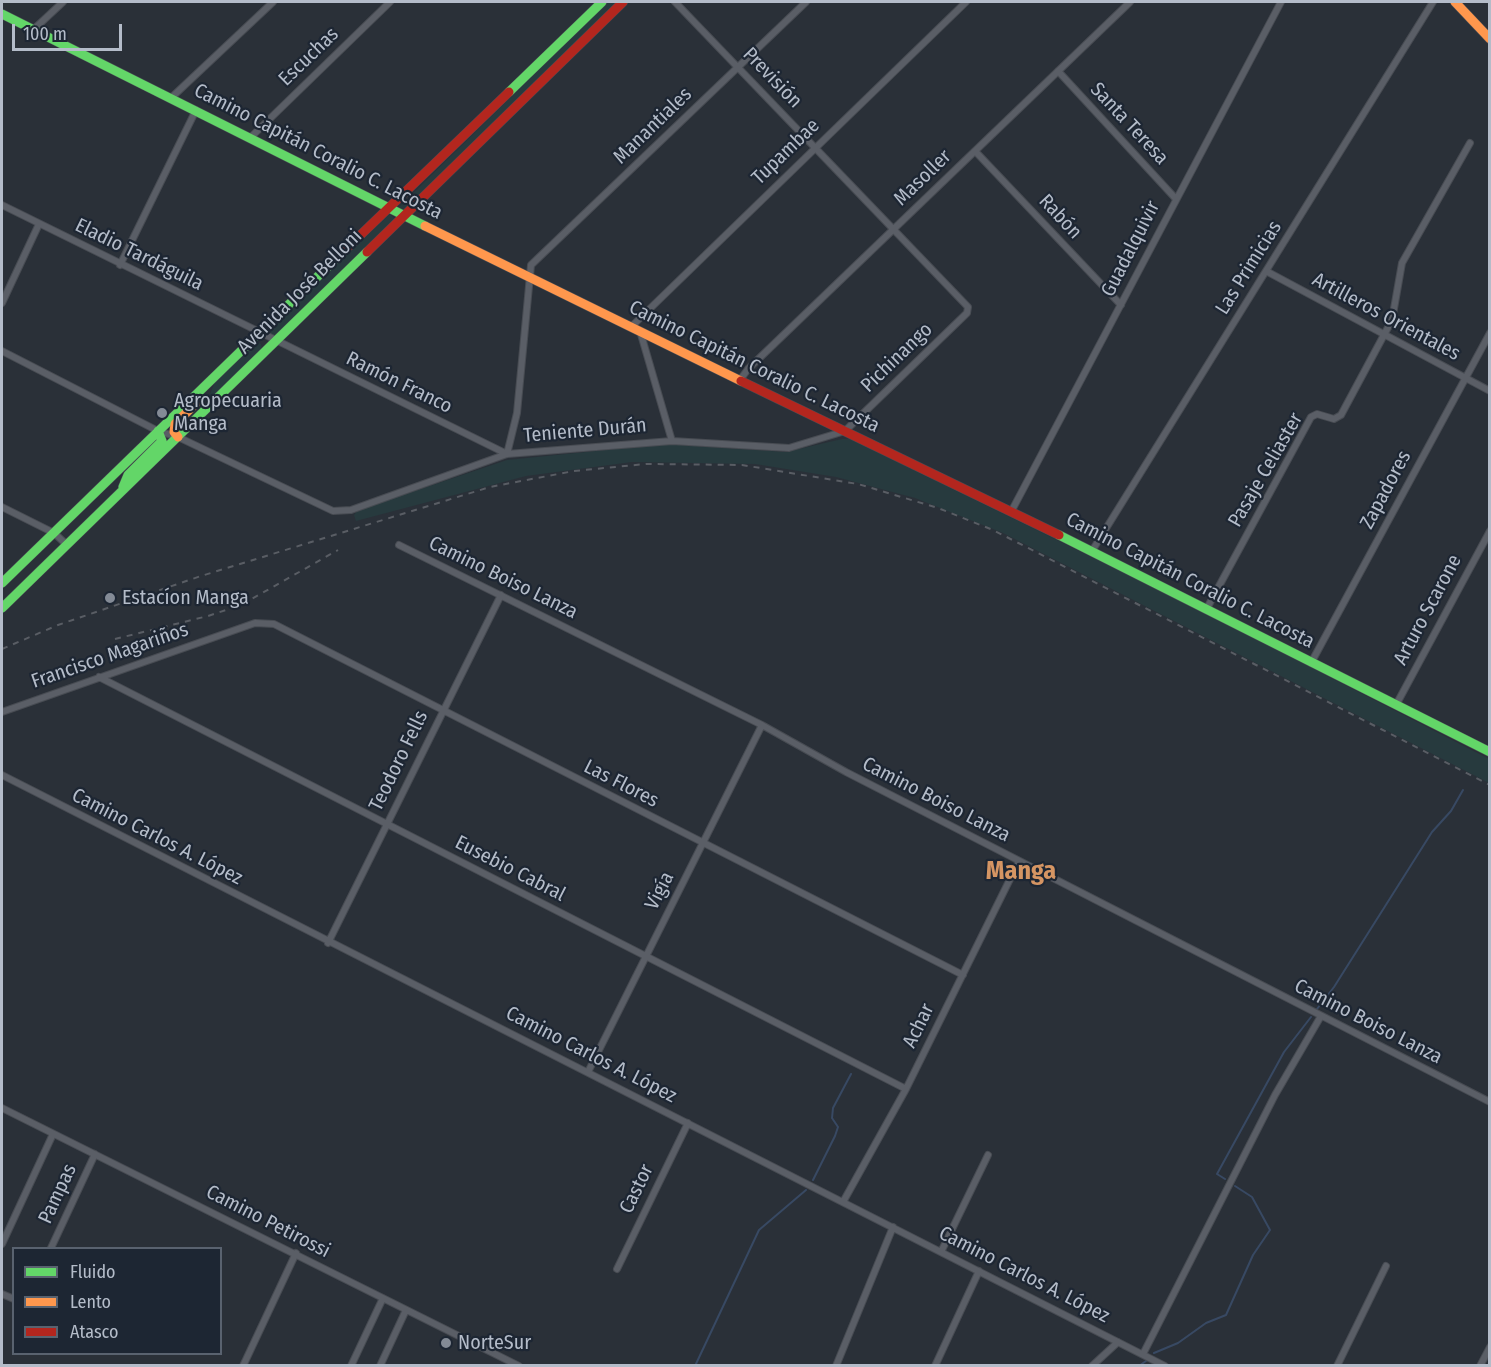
<!DOCTYPE html>
<meta charset="utf-8">
<style>
body{margin:0}
#map{position:relative;width:1491px;height:1367px;overflow:hidden;background:#2a3038;font-family:"Fira Sans Condensed",sans-serif}
canvas{display:block}
.frame{position:absolute;inset:0;border:3px solid #b4bcc9;pointer-events:none}
.legend{position:absolute;left:12px;top:1247px;width:210px;height:108px;box-sizing:border-box;background:#1d2633;border:2px solid #59626f;margin:0;padding:8px 10px;list-style:none;font-size:18px;color:#b4bcc9}
.legend li{display:flex;align-items:center;gap:12px;height:30px}
.legend b{width:30px;border:2px solid #59626f}
.scale{position:absolute;left:12px;top:24px;width:110px;height:27px;box-sizing:border-box;border:3px solid #b4bcc9;border-top:0;padding-left:8px;font-size:18px;line-height:21px;white-space:nowrap;color:#b4bcc9;-webkit-text-stroke:4px #1d2633;paint-order:stroke}
</style>
<div id="map">
<canvas width="1491" height="1367"></canvas>
<div class="frame"></div>
<ul class="legend">
<li><b style="height:8px;background:#63d668"></b>Fluido</li>
<li><b style="height:8px;background:#ff974d"></b>Lento</li>
<li><b style="height:8px;background:#b3261e"></b>Atasco</li>
</ul>
<div class="scale">100 m</div>
</div>
<script>
const context = document.querySelector('canvas').getContext('2d');
context.lineJoin = 'round';
function paint(path, color) { context.fillStyle = color; context.fill(path, 'evenodd'); }
const shape = rows => new Path2D(rows.map(r => 'M' + r).join(''));
function trace(path, color, width, dash) { context.strokeStyle = color; context.lineWidth = width; context.lineCap = dash ? 'butt' : 'round'; context.setLineDash(dash || []); context.stroke(path); }
function write(font, color, halo, rows, align = 'center') {
  context.font = font + ' "Fira Sans Condensed",sans-serif'; context.lineWidth = 4.5; context.setLineDash([]); context.textBaseline = 'middle'; context.strokeStyle = halo; context.fillStyle = color; for (const [text, x, y, turn = 0] of rows) {
    context.save(); context.translate(x, y); context.rotate((+turn || 0) * Math.PI / 180); context.textAlign = isNaN(turn) ? turn : align; if (halo) context.strokeText(text, 0, 0); context.fillText(text, 0, 0); context.restore();
  }
}
paint(shape([
 [608,2,619,2,403,211,398,208],
 [390,214,395,219,273,338,268,334,268,330],
 [257,342,261,344,262,349,189,419,207,401,215,382],
 [842,439,850,439,1184,602,1489,759,1489,783,1003,533,915,498,836,477,755,464,632,462,526,476,356,521,354,515,358,510,507,460,665,444,786,452]
]), '#273a3e');
trace(shape([
 [1317,1009,1334,987,1432,832,1451,811,1463,790],
 [1225,1179,1217,1174,1284,1052,1311,1017],
 [813,1180,835,1136,838,1127,832,1118,833,1108,851,1074],
 [1154,1353,1178,1343,1206,1323,1226,1315,1253,1255,1270,1230,1252,1197,1235,1186],
 [695,1366,759,1230,806,1190],
 [1139,1366,1146,1361]
]), '#384963', 2);
const street = shape([
 [33,30,63,2],
 [1058,71,1176,199],
 [171,98,273,2],
 [251,137,390,2],
 [975,151,1121,305],
 [2,205,507,454,517,413,531,265,806,2],
 [120,265,196,110],
 [1266,271,1490,391],
 [2,303,39,224],
 [631,327,966,2],
 [640,331,672,441],
 [2,351,158,431,178,437,333,511,351,510,507,454,672,441,789,448,845,431,967,313,968,307,675,2],
 [740,380,748,369,1130,2],
 [2,507,54,533,66,544],
 [1011,512,1281,2],
 [399,545,762,725,846,772,1490,1102],
 [1092,551,1433,2],
 [1206,610,1311,417,1317,414,1334,419,1341,415,1392,320,1402,263,1470,143],
 [1311,663,1490,333],
 [99,677,906,1089],
 [1396,705,1490,531],
 [2,712,255,623,274,624,963,975],
 [2,775,1165,1366],
 [328,943,501,595],
 [588,1072,762,725],
 [2,1108,519,1366],
 [843,1202,906,1089,1019,861],
 [2,1244,53,1134],
 [51,1248,95,1154],
 [941,1252,988,1155],
 [617,1269,688,1123],
 [2,1294,14,1299],
 [1143,1354,1275,1095,1321,1016],
 [243,1366,296,1253],
 [351,1366,383,1298],
 [380,1366,406,1310],
 [836,1366,893,1227],
 [935,1366,979,1271],
 [1092,1366,1118,1342],
 [1337,1366,1386,1266],
 [1480,1366,1490,1347]
]);
const fast = shape([
 [2,14,425,226],
 [509,92,602,2],
 [123,487,128,475,162,441,158,431],
 [1059,535,1490,752],
 [2,583,347,248],
 [2,608,367,252]
]);
const slow = shape([
 [1455,2,1490,39],
 [425,226,741,381],
 [178,437,174,432,175,424,197,402]
]);
const jam = shape([
 [347,248,509,92],
 [367,252,623,2],
 [741,381,1059,535]
]);
trace(street, '#484c53', 8);
trace(fast, '#484c53', 10);
trace(slow, '#484c53', 10);
trace(jam, '#484c53', 10);
trace(street, '#5a5e66', 6);
trace(fast, '#63d668', 9);
trace(slow, '#ff974d', 9);
trace(jam, '#b3261e', 9);
trace(shape([
 [115,639,208,616,241,605,338,550],
 [2,649,58,625,201,576,490,487,574,471,646,464,742,465,858,484,938,508,993,530,1490,785]
]), '#595d64', 2, [6, 6]);
for (const [x, y, r, color] of [
 [162,413,6,"#848b96"],
 [110,598,6,"#848b96"],
 [446,1343,6,"#848b96"]
]) { const dot = new Path2D(); dot.arc(x, y, r, 0, 2 * Math.PI); context.fillStyle = color; context.fill(dot); trace(dot, '#1d2633', 2); }
write('20px', '#b4bcc9', '#1d2633', [
 ["Escuchas",309,57,-44],
 ["Previsión",772,78,46],
 ["Santa Teresa",1129,124,47],
 ["Manantiales",653,126,-44],
 ["Camino Capitán Coralio C. Lacosta",318,152,27],
 ["Tupambae",786,152,-44],
 ["Masoller",923,178,-44],
 ["Rabón",1060,217,47],
 ["Guadalquivir",1131,249,-63],
 ["Eladio Tardáguila",139,255,26],
 ["Las Primicias",1249,268,-58],
 ["Avenida José Belloni",300,292,-45],
 ["Artilleros Orientales",1386,317,28],
 ["Pichinango",897,358,-44],
 ["Camino Capitán Coralio C. Lacosta",754,367,26],
 ["Ramón Franco",399,383,26],
 ["Teniente Durán",585,431,-5],
 ["Pasaje Celiaster",1266,470,-60],
 ["Zapadores",1386,490,-62],
 ["Camino Boiso Lanza",503,578,26],
 ["Camino Capitán Coralio C. Lacosta",1190,581,27],
 ["Arturo Scarone",1428,610,-62],
 ["Francisco Magariños",110,656,-19],
 ["Teodoro Fells",399,761,-64],
 ["Las Flores",621,784,27],
 ["Camino Boiso Lanza",936,800,27],
 ["Camino Carlos A. López",157,837,27],
 ["Eusebio Cabral",510,869,27],
 ["Vigía",660,891,-63],
 ["Camino Boiso Lanza",1368,1022,27],
 ["Achar",919,1026,-64],
 ["Camino Carlos A. López",591,1055,27],
 ["Castor",637,1189,-64],
 ["Pampas",58,1194,-65],
 ["Camino Petirossi",268,1222,27],
 ["Camino Carlos A. López",1024,1275,27]
]);
write('20px', '#b4bcc9', '#1d2633', [
 ["Agropecuaria",174,401],
 ["Manga",174,424],
 ["Estacíon Manga",122,598],
 ["NorteSur",458,1343]
], 'left');
write('bold 26px', '#d59563', '#1d2633', [
 ["Manga",1021,872]
]);
</script>
